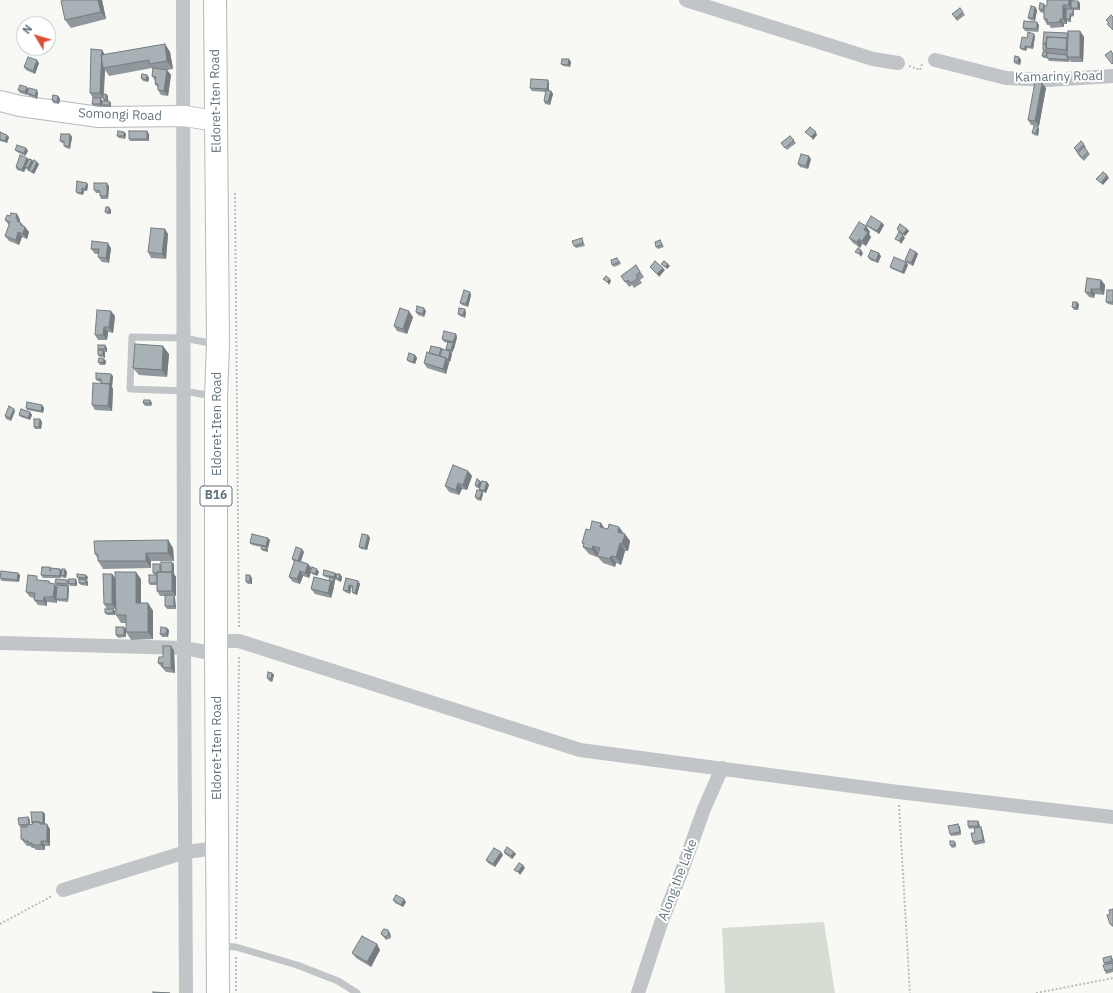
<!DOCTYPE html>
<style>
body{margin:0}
#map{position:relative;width:1113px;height:993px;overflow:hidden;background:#f8f8f5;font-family:"IBM Plex Sans",sans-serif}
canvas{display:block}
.north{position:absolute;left:16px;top:16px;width:40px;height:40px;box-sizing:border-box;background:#fff;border:1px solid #c1c8cc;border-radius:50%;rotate:308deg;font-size:11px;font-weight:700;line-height:16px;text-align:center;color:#64757f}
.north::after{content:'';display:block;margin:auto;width:14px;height:18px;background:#dd4e30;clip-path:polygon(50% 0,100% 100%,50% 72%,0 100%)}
</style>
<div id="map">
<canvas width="1113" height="993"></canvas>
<div class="north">N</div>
</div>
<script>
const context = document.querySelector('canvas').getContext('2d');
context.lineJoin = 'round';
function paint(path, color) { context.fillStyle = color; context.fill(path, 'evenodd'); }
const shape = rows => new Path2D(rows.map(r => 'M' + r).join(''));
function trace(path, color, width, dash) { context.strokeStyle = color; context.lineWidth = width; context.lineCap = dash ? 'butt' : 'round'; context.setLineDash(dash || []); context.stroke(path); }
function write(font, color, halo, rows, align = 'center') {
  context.font = font + ' "IBM Plex Sans",sans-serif'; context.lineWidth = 4; context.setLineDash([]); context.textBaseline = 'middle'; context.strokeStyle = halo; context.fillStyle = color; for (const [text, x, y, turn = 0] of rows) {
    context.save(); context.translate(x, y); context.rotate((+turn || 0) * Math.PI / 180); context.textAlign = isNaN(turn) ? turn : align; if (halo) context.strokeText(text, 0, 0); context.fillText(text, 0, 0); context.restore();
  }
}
paint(shape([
 [824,922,835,993,725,993,722,928]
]), '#d8ddd4');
const secondary = shape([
 [0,101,20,106,99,117,184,116,216,121]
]);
const primary = shape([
 [215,0,218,345,216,397,216,654,218,993]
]);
trace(secondary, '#b3b9bd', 22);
trace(primary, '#b4b9bc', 24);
trace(shape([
 [909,66,920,70,922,64],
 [235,193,239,629],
 [899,805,910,993],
 [0,924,52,896],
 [236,939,239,655],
 [236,957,236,993],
 [1036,993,1113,978]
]), '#bbbec0', 2, [2, 2]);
trace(shape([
 [213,396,184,391,130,389,132,337,184,338,215,344],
 [220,946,236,947,297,965,338,981,357,993]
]), '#c1c5c8', 7);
trace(shape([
 [183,0,184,648,186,993],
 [686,0,873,59,898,63],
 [935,60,1006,78,1048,80,1113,76],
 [217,641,239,641,580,750,898,792,1113,817],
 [0,643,184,648,216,654],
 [63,890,186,852,217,848],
 [638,993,661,923,681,873,704,809,722,768]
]), '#c1c5c8', 14);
trace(secondary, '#fff', 20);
trace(primary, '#fff', 22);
paint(shape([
 [63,0,102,0,106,19,71,28,65,20],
 [1047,0,1073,0,1080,3,1080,10,1074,10,1074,16,1071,17,1071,22,1068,22,1067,20,1067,24,1064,24,1064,27,1051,28,1049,25,1047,25,1044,19,1044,13,1040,12,1039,9,1044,4,1046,6,1047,6],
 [1035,7,1037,10,1035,21,1030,20,1028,18],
 [960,8,965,15,957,21,952,14],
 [1039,25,1038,32,1025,31,1023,28],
 [1080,31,1084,37,1083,62,1071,62,1070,60,1069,62,1049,61,1047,58,1044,58,1042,56,1044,52,1043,50,1044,44,1043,43,1068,33],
 [1035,36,1033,49,1027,48,1026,51,1022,50,1020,48,1027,38],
 [165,44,170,52,173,69,167,70,171,75,168,96,161,95,158,90,158,88,155,84,155,81,152,76,153,70,152,68,109,76,105,70,104,94,106,94,108,96,108,101,109,101,111,103,111,107,104,107,102,105,104,101,103,98,93,98,90,93,102,50,105,55],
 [1019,57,1021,60,1020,65,1016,64,1014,62],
 [569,59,571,62,570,67,563,66,561,64],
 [39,63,35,74,26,70,24,67],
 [147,75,149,78,148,82,143,81,141,78],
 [549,83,549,91,551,91,553,94,550,105,545,104,544,101,546,92,532,91,530,88],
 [1042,83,1046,88,1039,126,1031,125,1028,120],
 [28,89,38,93,37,99,29,96,27,94,27,95,20,93,18,90],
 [58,96,60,99,59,104,53,103,52,100],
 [101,98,102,101,102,107,94,106,92,104],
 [1038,126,1039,129,1038,136,1034,135,1032,133],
 [147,131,149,134,149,141,130,141,129,139],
 [0,132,9,137,7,143,0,141],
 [124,132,126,134,125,139,119,138,117,136],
 [70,134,72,137,70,149,66,148,64,146,64,143,62,143,60,141],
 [790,136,796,143,787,150,781,143],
 [1084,144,1086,147,1085,148,1090,154,1084,161,1079,156,1074,148],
 [26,148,28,151,25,156,17,152,15,150],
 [27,158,29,160,32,160,33,162,39,164,34,174,27,170,26,168,24,172,17,170,16,167],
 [811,159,808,169,800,167,798,164],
 [87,183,88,185,87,191,84,191,83,195,78,194,76,192],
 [109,186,108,199,101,199,100,196,100,193,96,193,94,190],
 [111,210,111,214,107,214,105,212],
 [17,214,20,220,20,222,25,227,29,232,27,239,22,237,19,245,9,241,5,236,9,225,5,220,10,216],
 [882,223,884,225,879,234,868,227,866,225],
 [866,226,870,232,869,234,871,237,866,246,862,244,860,248,853,243,849,238],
 [897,229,907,229,909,231,905,236,899,232],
 [168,234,166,259,151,258,148,252],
 [660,240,662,243,664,247,658,249,656,247],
 [583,241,585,246,576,248,574,246],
 [111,248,109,263,102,262,98,257,99,254,95,254,91,249],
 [916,252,918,254,913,266,907,263,905,260],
 [881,256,878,263,870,260,868,257],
 [619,260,621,264,614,267,612,265],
 [906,262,908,265,904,274,892,269,890,267],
 [636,265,644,277,640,280,642,283,634,288,632,285,629,287,621,276],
 [1101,280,1105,285,1104,295,1095,294,1094,298,1089,297,1085,292],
 [1113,290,1113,305,1108,304,1106,302],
 [470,292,471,295,468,307,462,305,460,303],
 [1079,304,1078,310,1074,310,1072,307],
 [426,311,424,317,418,315,416,312],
 [466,312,465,318,460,316,458,314],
 [115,316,113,333,108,332,107,340,98,340,95,335],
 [413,317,407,334,397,331,394,326],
 [456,334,457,337,455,345,454,345,455,346,452,353,451,352,452,354,450,362,449,362,449,363,446,374,427,368,424,363,429,353,441,348,442,349,447,350,446,349,448,343,444,342,442,339],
 [107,348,107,352,105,352,105,358,100,357,98,355,99,350,98,349],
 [169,354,167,377,139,375,133,368],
 [415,355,417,358,415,364,409,362,407,360],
 [104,359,106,361,105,365,100,365,98,362],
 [113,376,112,387,113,389,112,411,95,410,92,405,101,383,101,382,97,381,96,379],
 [143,403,152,403,151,406,145,406],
 [42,405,44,408,43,413,27,410,26,408],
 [15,411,11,421,6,419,5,416],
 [30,412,32,415,30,420,21,417,19,415],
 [40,419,42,422,41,429,35,429,34,427],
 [468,471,472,476,467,490,462,489,459,495,449,492,445,486],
 [480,481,481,482,487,482,489,485,486,493,482,492,483,494,481,501,477,500,475,497,480,491,479,488,477,488,475,485],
 [601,523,604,528,608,529,619,527,630,541,628,551,625,551,621,565,616,563,615,567,603,563,597,556,597,557,589,554,583,547,584,545,582,543,590,530],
 [368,535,370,538,367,550,361,549,359,547],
 [168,540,173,548,174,561,151,561,151,568,103,569,98,561,98,559,95,554],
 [270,540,267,549,268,550,268,552,263,551,261,549,261,547,252,545,250,543],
 [304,552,301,561,308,564,312,568,319,572,317,576,312,574,311,572,309,578,303,576,300,584,293,582,289,577,294,562,292,559],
 [160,564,161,566,174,564,174,574,176,577,176,596,174,596,175,598,176,609,167,609,165,606,165,596,160,596,157,591,157,585,150,585,149,583,155,575,153,573],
 [50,567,51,568,60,569,61,570,65,569,67,572,66,578,63,578,62,576,61,578,43,578,41,575],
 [335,573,336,574,340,574,342,577,341,582,338,581,336,579,336,580,335,579,335,580,334,586,333,585,334,587,331,598,315,594,311,589,329,581,329,578,325,577,323,575],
 [112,574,115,578,141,579,141,603,148,603,153,611,153,639,131,640,126,632,126,623,121,623,116,615,115,609,113,609,115,611,115,615,107,615,105,613,107,609,104,604],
 [20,575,19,582,2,581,0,579],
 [77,577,88,577,87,580,88,582,88,586,81,585,79,583,79,580],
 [252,578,252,584,248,584,246,582],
 [346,578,358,581,360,584,357,595,354,594,352,592,353,588,351,588,350,594,345,592,343,590],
 [40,580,49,581,51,584,57,587,57,586,55,583,68,581,77,582,77,586,70,586,69,584,69,587,68,587,69,588,68,602,58,601,57,600,57,603,47,602,47,606,38,605,34,600,34,598,30,597,26,592],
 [124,627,126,629,126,637,118,638,116,635],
 [169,630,168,637,162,637,160,634],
 [171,646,174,651,175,673,166,672,158,663],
 [272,673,274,675,272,682,269,681,267,678],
 [43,812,45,814,45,824,50,829,50,846,45,846,45,850,36,850,34,848,32,848,30,846,27,846,21,839,21,827,20,827,19,825,28,817,30,820,30,824,32,824,32,823],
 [978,821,979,823,980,827,982,829,985,843,975,845,973,842,975,833,974,828,969,829,968,826],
 [960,827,961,835,951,836,950,834],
 [954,841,956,843,956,847,952,848,950,845],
 [504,852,514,852,516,854,512,859,505,854],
 [503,855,495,867,488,863,486,860],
 [393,900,406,902,403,907,395,903],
 [390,933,391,938,386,940,381,934],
 [377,944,380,950,371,967,356,958,352,953],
 [1111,956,1113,959,1113,972,1106,974,1105,971,1106,965,1104,963]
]), '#90989d');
paint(shape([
 [98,0,102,0,106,19,101,12],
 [1069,0,1071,0,1072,1,1071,8,1072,10,1069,5],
 [1078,1,1080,3,1080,10,1078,8],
 [1063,5,1067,10,1067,24,1063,19],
 [1035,7,1037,10,1035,21,1033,18],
 [1073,9,1074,11,1074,16,1073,14],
 [1070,14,1071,17,1071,22,1070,19],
 [1060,19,1064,24,1064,27,1060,22],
 [1037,22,1039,25,1038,32,1037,29],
 [1080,31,1084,37,1083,62,1080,57],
 [1034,34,1035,36,1033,49,1031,47],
 [1067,38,1070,43,1069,55,1066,50],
 [165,44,170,52,173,69,167,61],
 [1025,46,1027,48,1026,51,1025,49],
 [102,50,105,55,103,68,105,70,103,98,100,93],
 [1019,57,1021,60,1020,65,1018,62],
 [569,59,571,62,570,67,568,65],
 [37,60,39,63,35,74,33,71],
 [167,70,171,75,168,96,164,91],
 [147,75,149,78,148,82,146,80],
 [548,80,549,83,549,92,547,89],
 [1042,83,1046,88,1039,126,1035,121],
 [27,87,29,90,27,95,25,92],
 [37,90,38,93,37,99,35,96],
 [551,91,553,94,550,105,548,102],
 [106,94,108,96,108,102,106,99],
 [58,96,60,99,59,104,57,102],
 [101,98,102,101,102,107,100,104],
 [109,101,111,103,111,107,110,105],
 [1038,126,1039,129,1038,136,1036,133],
 [147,131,149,134,149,141,147,139],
 [124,132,126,134,125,139,124,136],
 [816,132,817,135,813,140,811,137],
 [70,134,72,137,70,149,69,146],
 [7,135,9,137,7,143,5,141],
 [26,148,28,151,25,156,24,153],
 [809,156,811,159,808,169,806,166],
 [27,158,29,160,24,172,22,170],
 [32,160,34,162,30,171,28,168],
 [37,162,39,164,34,174,32,172],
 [1107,175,1109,178,1103,185,1101,183],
 [87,183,88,185,87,191,85,189],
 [107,183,109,186,108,199,107,196],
 [82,188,84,191,83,195,82,193],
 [109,207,111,210,111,214,109,212],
 [17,214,20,220,20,222,25,228,20,227,17,221,16,218],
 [882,223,884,225,879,234,877,231],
 [866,226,870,232,869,234,871,237,866,246,862,241,864,230],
 [25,227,29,232,27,239,23,234],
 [165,229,168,234,166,259,162,254],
 [907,229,909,231,905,236,903,234],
 [18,232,22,237,19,245,16,240],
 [903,235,905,238,901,244,899,241],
 [859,239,862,244,860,248,857,242],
 [108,243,111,248,109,263,106,258],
 [861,250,863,253,861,257,859,254],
 [916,252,918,254,913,266,911,263],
 [879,253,881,256,878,263,876,261],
 [906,262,908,265,904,274,902,272],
 [668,264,670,266,667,269,665,267],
 [663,268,665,270,659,277,657,274],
 [610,279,611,281,609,285,607,282],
 [1101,280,1105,285,1104,295,1100,289],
 [1091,289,1095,294,1094,298,1091,293],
 [470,292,471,295,468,307,466,304],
 [1077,302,1079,304,1078,310,1076,308],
 [424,308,426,311,424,317,423,314],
 [465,309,466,312,465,318,463,315],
 [111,311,115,316,113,333,109,327],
 [409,311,413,317,407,334,403,329],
 [104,327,108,332,107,340,103,335],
 [456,334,457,337,455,345,453,342],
 [453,343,455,346,452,353,451,350],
 [105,345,107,348,107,352,105,349],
 [163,346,169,354,167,377,162,370],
 [103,350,105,353,105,358,103,355],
 [450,351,452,354,450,362,448,360],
 [415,355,417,358,415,364,413,362],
 [446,358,449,363,446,374,443,369],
 [104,359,106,361,105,365,103,363],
 [111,374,113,376,112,387,110,384],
 [110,384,113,389,112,411,108,406],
 [150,400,152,403,151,406,150,403],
 [42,405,44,408,43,413,41,411],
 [14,409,15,411,11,421,10,418],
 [30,412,32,415,30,420,28,418],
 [40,419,42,422,41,429,39,427],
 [468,471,472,476,467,490,463,485],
 [480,481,482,483,480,489,478,486],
 [487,482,489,485,486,493,484,491],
 [458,483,462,489,459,495,456,490],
 [482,491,483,494,481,501,480,498],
 [601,523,606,531,600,527],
 [619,527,624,535,618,532],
 [625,534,630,541,628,551,622,544],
 [368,535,370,538,367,550,365,548],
 [268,538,270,540,268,549,266,546],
 [168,540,173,548,174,561,168,553],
 [620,543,625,551,621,565,616,557],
 [593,546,598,553,597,557,592,549],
 [266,547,268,550,268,552,266,550],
 [302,549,304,552,300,563,298,561],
 [146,553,151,561,151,568,146,561],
 [611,556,616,563,615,567,610,559],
 [172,562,174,564,174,574,176,577,176,596,172,591],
 [308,564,312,569,309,578,305,573],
 [60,569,62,571,61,578,60,576],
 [65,569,67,572,66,578,64,576],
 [317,569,319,572,317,576,315,574],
 [300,571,303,576,300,584,297,579],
 [136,572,141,579,141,611,136,603],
 [18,573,20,575,19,582,17,580],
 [335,573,337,575,336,580,334,577],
 [112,574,116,579,116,609,112,604],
 [340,574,342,577,341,582,339,579],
 [86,575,88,577,87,580,85,578],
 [250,575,252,578,252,584,250,581],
 [334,578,335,580,334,586,332,583],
 [76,579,77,582,77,586,75,584],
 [86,580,88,582,88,586,86,583],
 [331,581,334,587,331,598,328,593],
 [358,581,360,584,357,595,355,593],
 [55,584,58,589,56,599,57,600,57,603,53,597],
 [349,585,351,588,350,594,348,591],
 [68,586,69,588,68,602,67,599],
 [174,595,175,598,176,609,174,606],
 [44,597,47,602,47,606,43,601],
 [148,603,153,611,153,639,148,632],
 [113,609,115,611,115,615,113,613],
 [124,627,126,629,126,637,124,635],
 [167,628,169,630,168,637,166,634],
 [171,646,174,651,175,673,171,668],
 [272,673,274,675,272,682,271,679],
 [43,812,45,814,45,826,43,823],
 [28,817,30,820,30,827,29,824],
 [978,821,979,823,980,828,978,826],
 [47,824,50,829,50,846,47,841],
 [958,824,960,827,961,835,960,832],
 [981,827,982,829,985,843,983,840],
 [41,841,45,846,45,850,41,845],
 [501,852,503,855,495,867,493,864],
 [514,852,516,854,512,859,511,856],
 [523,865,525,868,520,875,518,872],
 [404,899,406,902,403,907,401,905],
 [388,930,390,933,391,938,389,935],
 [377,944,380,950,371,967,367,962]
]), '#767c7f');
const building = shape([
 [63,0,98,0,101,12,65,20,61,1,63,0],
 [1047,0,1069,0,1069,5,1063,5,1063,19,1060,19,1060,22,1048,23,1047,19,1044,19,1044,6,1047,6,1047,0],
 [1071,1,1078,1,1078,8,1071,8,1071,1],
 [1040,3,1044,4,1043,10,1039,9,1040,3],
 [1031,6,1035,7,1033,18,1028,18,1031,6],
 [960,8,963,12,956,18,952,14,960,8],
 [1066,9,1073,9,1073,14,1070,14,1070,19,1066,19,1066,9],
 [1111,15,1113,17,1113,30,1107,24,1109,23,1106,20,1111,15],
 [1024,21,1037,22,1037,29,1023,28,1024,21],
 [1068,31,1080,31,1080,57,1067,57,1068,31],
 [1028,32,1034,34,1031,47,1025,46,1025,49,1020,48,1022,37,1027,38,1028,32],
 [1044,32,1068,33,1068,38,1047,37,1046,43,1043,43,1044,32],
 [1047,37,1067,38,1066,50,1046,48,1047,37],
 [165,44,167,61,149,64,149,60,103,68,101,55,165,44],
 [1043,44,1046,44,1046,48,1047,50,1043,50,1043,44],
 [91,49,102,50,100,93,90,93,91,49],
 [1111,51,1113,54,1113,63,1112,64,1105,55,1111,51],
 [1043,52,1047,52,1046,56,1042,56,1043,52],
 [1047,53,1067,55,1068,60,1047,58,1047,53],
 [1015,56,1019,57,1018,62,1014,62,1015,56],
 [28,57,37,60,33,71,24,67,28,57],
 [562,59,569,59,568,65,561,64,562,59],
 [153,68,167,70,164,91,158,90,158,84,155,84,156,77,152,76,153,68],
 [142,74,147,75,146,80,141,78,142,74],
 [531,79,548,80,547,89,530,88,531,79],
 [1035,82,1042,83,1035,121,1028,120,1035,82],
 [20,85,27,87,25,92,18,90,20,85],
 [29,88,37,90,35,96,27,93,29,88],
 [546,90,551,91,548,102,544,101,546,90],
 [103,94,106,94,106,99,103,99,103,94],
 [53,95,58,96,57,102,52,100,53,95],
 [93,98,101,98,100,104,92,104,93,98],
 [102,101,109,101,110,105,102,105,102,101],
 [1034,126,1038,126,1036,133,1032,133,1034,126],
 [810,127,816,132,811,137,805,132,810,127],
 [118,131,124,132,124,136,117,136,118,131],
 [129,131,147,131,147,139,129,139,129,131],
 [0,132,7,135,5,141,0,139,0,132],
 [61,134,70,134,69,146,64,146,64,141,60,141,61,134],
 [790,136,794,140,785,148,781,143,790,136],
 [1081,141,1084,144,1077,151,1074,148,1081,141],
 [17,145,26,148,24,153,15,150,17,145],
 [1084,147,1088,152,1082,158,1078,153,1084,147],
 [801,154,809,156,806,166,798,164,801,154],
 [20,155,27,158,22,170,16,167,20,155],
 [29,159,32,160,28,168,25,167,29,159],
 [34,160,37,162,32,172,29,170,34,160],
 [1103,172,1107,175,1101,183,1096,179,1103,172],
 [77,181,87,183,85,189,82,188,82,193,76,192,77,181],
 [94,183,107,183,107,196,100,196,100,191,94,190,94,183],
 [106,207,109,207,109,212,105,212,106,207],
 [11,213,17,214,16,218,18,219,17,221,21,223,21,225,25,227,23,234,18,232,16,240,5,236,10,222,5,220,7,215,10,216,11,213],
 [871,216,882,223,877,231,866,225,871,216],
 [859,222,866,226,864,230,868,232,862,241,859,239,857,242,849,238,859,222],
 [900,224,907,229,903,234,897,229,900,224],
 [151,228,165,229,162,254,148,252,151,228],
 [899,232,903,235,899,241,895,239,899,232],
 [582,238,583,243,574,246,572,241,582,238],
 [660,240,662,245,656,247,655,242,660,240],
 [92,241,108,243,106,258,98,257,99,249,91,249,92,241],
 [858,248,861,250,859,254,855,252,858,248],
 [910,249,916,252,911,263,905,260,910,249],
 [871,250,879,253,876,261,868,257,871,250],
 [894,257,906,262,902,272,890,267,894,257],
 [617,258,619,262,612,265,611,260,617,258],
 [655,261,663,268,657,274,650,267,655,261],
 [664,261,668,264,665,267,661,264,664,261],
 [636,265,640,272,636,275,638,278,631,283,628,280,625,282,621,276,636,265],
 [606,276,610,279,607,282,603,279,606,276],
 [1087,278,1101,280,1100,289,1091,289,1091,293,1085,292,1087,278],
 [464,290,470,292,466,304,460,303,464,290],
 [1107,290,1113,290,1113,302,1106,302,1107,290],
 [1073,302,1077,302,1076,308,1072,307,1073,302],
 [417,306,424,308,423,314,416,312,417,306],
 [400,308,409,311,403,329,394,326,400,308],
 [459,308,465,309,463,315,458,314,459,308],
 [97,310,111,311,109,327,104,327,103,335,95,335,97,310],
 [444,331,456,334,453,342,442,339,444,331],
 [448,342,453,343,451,350,446,349,448,342],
 [135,344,163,346,162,370,133,368,135,344],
 [98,345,105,345,105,349,98,349,98,345],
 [431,346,441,348,439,356,429,353,431,346],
 [442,349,450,351,448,360,446,358,440,356,442,349],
 [98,350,103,350,103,355,98,355,98,350],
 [427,352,446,358,443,369,424,363,427,352],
 [409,353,415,355,413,362,407,360,409,353],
 [99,358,104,359,103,363,98,362,99,358],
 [96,373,111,374,110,384,101,383,101,379,96,379,96,373],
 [93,383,110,384,108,406,92,405,93,383],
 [144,400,150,400,150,403,143,403,144,400],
 [27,402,42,405,41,411,26,408,27,402],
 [9,406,14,409,10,418,5,416,9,406],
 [21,409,30,412,28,418,19,415,21,409],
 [34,419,40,419,39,427,34,427,34,419],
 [453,465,468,471,463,485,458,483,456,490,445,486,453,465],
 [477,479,480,481,478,486,475,485,477,479],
 [482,481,487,482,484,491,479,489,482,481],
 [477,490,482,491,480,498,475,497,477,490],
 [592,521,601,523,600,527,608,529,609,524,619,527,618,532,625,534,622,544,620,543,616,557,611,556,610,559,597,556,600,548,593,546,592,549,583,547,584,543,582,543,586,529,590,530,592,521],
 [252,534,268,538,266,546,250,543,252,534],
 [362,534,368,535,365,548,359,547,362,534],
 [168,540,168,553,146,553,146,561,98,561,98,554,95,554,94,541,168,540],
 [262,546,266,547,266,550,261,549,262,546],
 [296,547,302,549,298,561,292,559,296,547],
 [295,560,308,564,305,573,300,571,297,579,289,577,295,560],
 [161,562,172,562,172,572,161,572,161,562],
 [153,564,160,564,160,572,157,572,157,573,153,573,153,564],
 [42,567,50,567,50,571,51,568,60,569,60,576,41,575,42,567],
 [312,567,317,569,315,574,310,572,312,567],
 [62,569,65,569,64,576,61,575,62,569],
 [324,570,335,573,334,577,323,575,324,570],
 [1,571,18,573,17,580,0,578,1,571],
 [115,572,136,572,136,603,148,603,148,632,126,632,126,615,116,615,115,572],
 [157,572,172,572,172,591,157,591,157,572],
 [77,574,86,575,85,578,77,577,77,574],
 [103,574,112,574,112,604,104,604,103,574],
 [336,574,340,574,339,579,336,578,336,574],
 [28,575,37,576,37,580,49,581,49,583,55,584,53,597,44,597,43,601,34,600,35,593,26,592,28,575],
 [149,575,157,575,157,583,149,583,149,575],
 [246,575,250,575,250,581,246,582,246,575],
 [314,577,331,581,328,593,311,589,314,577],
 [330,577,334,578,332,583,331,581,329,581,330,577],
 [346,578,358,581,355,593,352,592,353,586,349,585,348,591,343,590,346,578],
 [56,579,68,580,67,584,55,583,56,579],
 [69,579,76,579,75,584,68,583,69,579],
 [79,579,86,580,86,583,79,583,79,579],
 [57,585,68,586,67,599,56,599,57,585],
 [165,595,174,595,174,606,165,606,165,595],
 [105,609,113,609,113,613,105,613,105,609],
 [116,627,124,627,124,635,116,635,116,627],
 [161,627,167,628,166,634,160,634,161,627],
 [163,646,171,646,171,668,162,667,163,663,158,663,159,657,163,657,163,646],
 [268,672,272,673,271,679,267,678,268,672],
 [31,812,43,812,43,823,41,823,40,822,32,822,33,823,32,823,31,812],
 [28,817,29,824,19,825,18,818,28,817],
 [968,821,978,821,978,826,968,826,968,821],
 [32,822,40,822,40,824,47,824,47,841,41,841,41,845,32,845,32,843,28,843,28,841,24,841,24,839,21,839,21,827,27,827,27,825,33,824,32,822],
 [958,824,960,832,950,834,948,826,958,824],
 [981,827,983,840,973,842,971,833,975,833,974,828,981,827],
 [950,841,954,841,955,845,950,845,950,841],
 [507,847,514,852,511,856,504,852,507,847],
 [494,848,501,852,493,864,486,860,494,848],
 [519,863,523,865,518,872,514,870,519,863],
 [396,895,404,899,401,905,393,900,396,895],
 [1113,909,1113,926,1112,926,1111,924,1110,924,1107,915,1110,914,1109,910,1113,909],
 [384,929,388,930,389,935,385,937,381,934,382,931,384,929],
 [362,936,377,944,367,962,352,953,362,936],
 [1111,956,1112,961,1104,963,1103,958,1111,956],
 [1113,963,1113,969,1105,971,1103,965,1113,963],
 [153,992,170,993,153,993,153,992]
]);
paint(building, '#a8b1b6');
trace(building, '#767c7f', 1);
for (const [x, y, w] of [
 [216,496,32]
]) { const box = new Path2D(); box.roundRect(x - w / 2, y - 10, w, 20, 3); context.fillStyle = '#fff'; context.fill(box); trace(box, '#64757f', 1); }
write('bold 12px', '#64757f', null, [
 ["B16",216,496]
]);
write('13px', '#64757f', '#fff', [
 ["Kamariny Road",1059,77,-1],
 ["Eldoret-Iten Road",216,101,-91],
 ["Somongi Road",120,115,2],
 ["Eldoret-Iten Road",217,424,-90],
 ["Eldoret-Iten Road",217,748,-90],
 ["Along the Lake",678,880,-69]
]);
</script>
